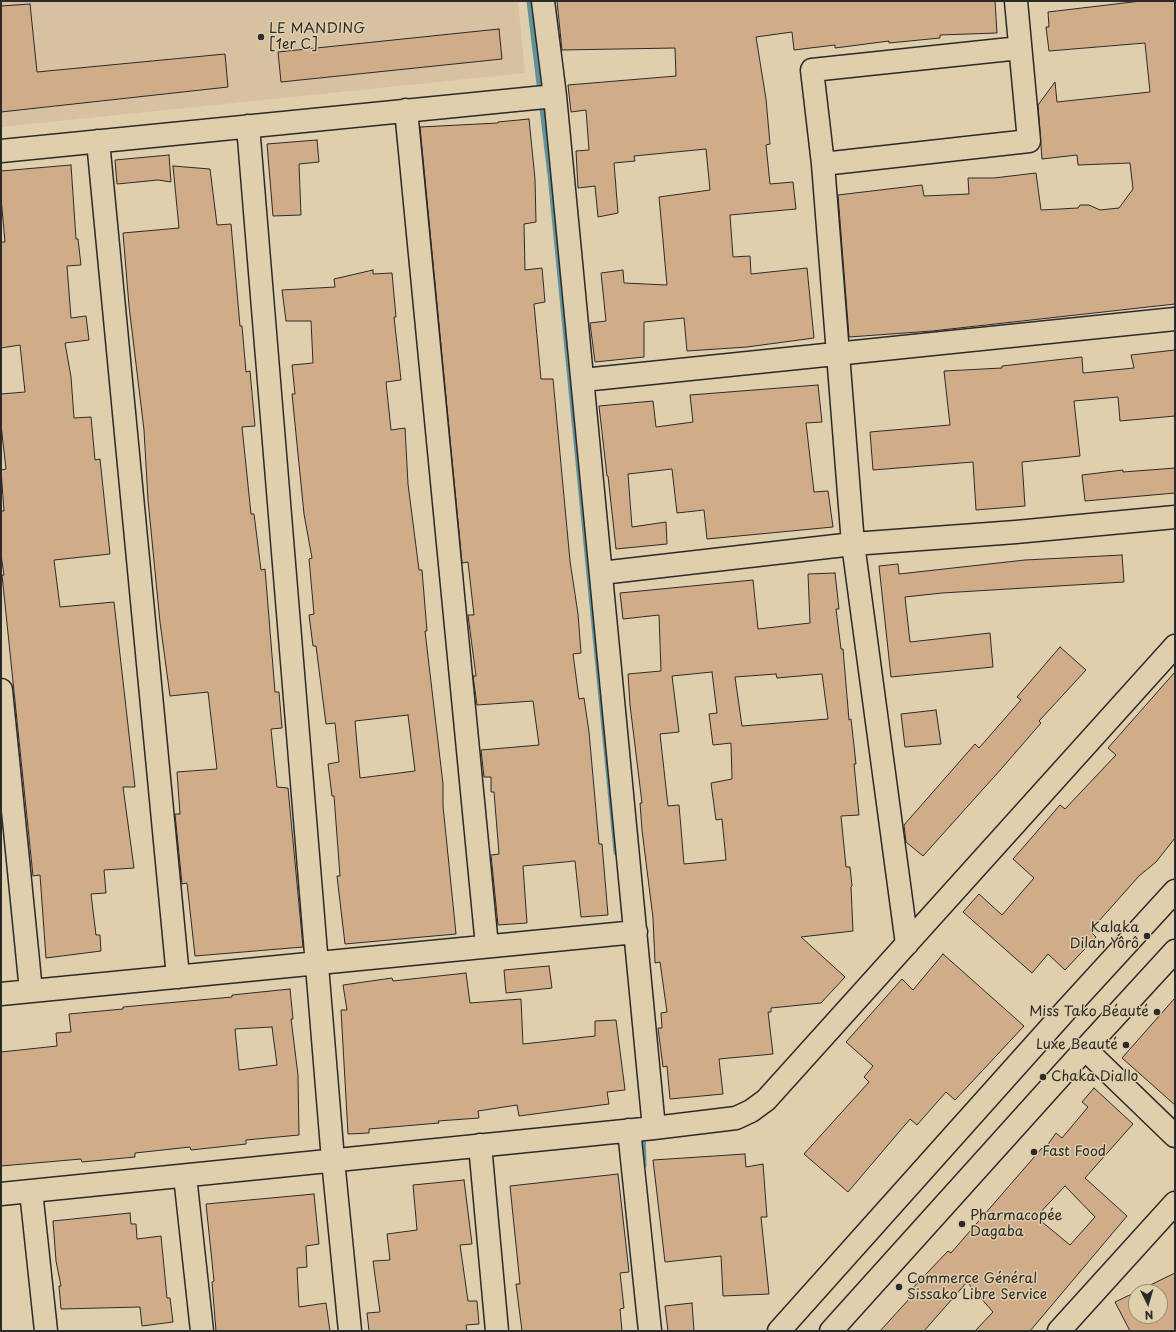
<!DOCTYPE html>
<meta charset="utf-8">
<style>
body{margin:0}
#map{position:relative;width:1176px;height:1332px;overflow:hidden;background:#e0cfac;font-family:"Playpen Sans",sans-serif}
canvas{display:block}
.frame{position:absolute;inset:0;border:2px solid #2b2b2b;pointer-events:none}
.north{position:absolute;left:1128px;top:1284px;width:40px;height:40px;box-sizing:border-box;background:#e0cfac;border:1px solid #988d78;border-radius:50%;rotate:175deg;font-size:11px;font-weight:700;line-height:16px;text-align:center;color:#2b2b2b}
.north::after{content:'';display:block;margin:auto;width:14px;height:18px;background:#2b2b2b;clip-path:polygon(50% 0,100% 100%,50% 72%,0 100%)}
</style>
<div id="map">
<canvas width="1176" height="1332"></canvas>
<div class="frame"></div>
<div class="north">N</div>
</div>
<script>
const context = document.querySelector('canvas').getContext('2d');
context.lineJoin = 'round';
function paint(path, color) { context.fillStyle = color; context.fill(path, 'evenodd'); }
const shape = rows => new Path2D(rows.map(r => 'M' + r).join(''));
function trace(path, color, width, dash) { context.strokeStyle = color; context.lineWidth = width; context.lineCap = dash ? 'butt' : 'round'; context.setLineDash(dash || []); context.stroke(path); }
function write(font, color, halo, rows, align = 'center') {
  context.font = font + ' "Playpen Sans",sans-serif'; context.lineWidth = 3; context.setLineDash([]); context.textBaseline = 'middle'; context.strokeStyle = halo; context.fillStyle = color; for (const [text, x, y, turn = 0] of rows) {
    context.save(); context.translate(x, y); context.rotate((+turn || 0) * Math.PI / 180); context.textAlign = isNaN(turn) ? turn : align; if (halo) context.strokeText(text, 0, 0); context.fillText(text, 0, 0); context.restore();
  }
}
paint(shape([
 [1,1,518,1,525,73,1,127]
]), '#d8c1a0');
trace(shape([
 [530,1,551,175,617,852],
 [642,1131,643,1165]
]), '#629299', 7);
const building = shape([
 [557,1,995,1,997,33,940,35,940,38,889,43,889,41,835,48,835,45,794,50,792,32,756,37,766,99,770,144,766,145,770,184,793,182,796,209,730,215,733,257,750,256,751,274,807,268,814,338,747,347,687,351,684,318,644,322,644,357,595,362,590,323,606,321,601,273,623,270,624,283,667,285,659,197,710,190,706,149,634,156,635,161,614,163,618,213,598,217,595,186,578,188,576,151,589,150,586,110,571,112,568,85,676,76,675,48,562,50,557,1],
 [1141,1,1175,1,1175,304,932,331,849,337,838,195,922,185,924,196,969,194,968,178,994,178,1036,173,1041,210,1078,208,1080,205,1089,205,1100,210,1119,208,1133,189,1130,163,1078,165,1077,155,1042,159,1038,105,1055,82,1057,102,1150,92,1145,43,1049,51,1046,27,1049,27,1048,12,1141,1],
 [30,4,37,72,225,54,228,87,1,112,1,6,30,4],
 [499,29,502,59,281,82,278,52,499,29],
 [529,119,535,179,536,222,524,224,525,270,542,268,545,302,534,304,541,379,553,379,570,561,578,614,581,653,573,654,579,699,584,698,589,732,599,844,602,844,608,915,581,917,575,861,523,866,527,923,498,925,491,855,499,854,494,792,491,792,491,777,484,777,481,750,539,745,533,701,477,705,473,676,476,676,468,615,474,615,468,562,462,563,420,127,498,123,498,122,529,119],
 [317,140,319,162,299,164,301,215,273,216,267,144,317,140],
 [169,155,171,182,158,180,117,184,115,160,169,155],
 [71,165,76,239,78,239,81,265,67,266,71,318,86,316,89,340,65,343,71,377,74,418,91,417,95,460,100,459,110,554,54,560,60,607,114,602,135,787,123,787,134,868,104,870,106,893,91,894,96,935,100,935,101,951,46,958,40,875,33,876,2,575,4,575,1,555,1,511,4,511,1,470,6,469,1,425,1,394,25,392,20,345,1,348,1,242,5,242,1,198,1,171,71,165],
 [173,166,210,169,217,225,231,224,240,326,242,326,246,372,250,371,255,426,242,427,251,514,254,514,261,570,265,569,275,692,279,692,282,728,271,729,277,787,288,788,303,947,195,956,187,883,182,884,175,814,180,814,177,772,217,769,208,692,170,696,160,622,148,500,144,430,129,306,123,233,179,228,173,166],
 [373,270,373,274,392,273,396,317,394,317,401,380,386,382,391,430,405,428,408,484,419,570,422,570,427,631,425,631,443,784,443,806,456,934,345,944,337,876,340,876,334,796,332,796,328,764,339,762,335,723,326,724,316,646,313,646,309,615,314,614,309,559,312,558,304,514,292,394,295,394,292,365,313,363,311,321,286,321,282,290,335,287,334,279,373,270],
 [408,715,415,771,360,778,355,721,408,715],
 [1175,350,1175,416,1120,421,1118,397,1074,401,1080,456,1022,462,1025,506,976,510,973,462,873,470,870,432,950,425,944,371,1002,368,1002,366,1082,357,1083,373,1134,368,1131,355,1175,350],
 [818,385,822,422,806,423,814,492,828,491,833,527,707,539,704,510,677,513,672,469,628,474,632,527,666,522,667,544,616,549,608,476,607,476,599,406,653,401,656,427,693,422,690,395,818,385],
 [1175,468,1175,493,1085,501,1082,475,1123,470,1123,472,1175,468],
 [1122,555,1124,582,942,593,905,597,910,642,990,633,993,667,891,677,879,566,898,564,899,574,1025,560,1122,555],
 [835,573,839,609,836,609,841,649,843,649,849,720,851,719,856,764,854,764,859,815,841,816,846,867,850,867,852,886,851,887,853,931,801,937,845,977,821,1003,771,1008,771,1012,768,1012,773,1054,719,1059,723,1094,670,1099,667,1066,663,1067,658,1028,662,1028,661,1013,667,1012,660,962,655,963,653,918,642,830,640,803,642,803,630,705,628,674,661,671,659,615,623,619,620,593,753,580,758,629,810,623,808,574,835,573],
 [712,672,717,713,709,714,713,745,731,743,732,779,711,783,716,820,722,819,726,860,684,864,679,805,668,806,660,734,679,732,672,676,712,672],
 [776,674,777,678,822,674,828,719,742,726,735,677,776,674],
 [1060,647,1086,670,1039,721,1041,723,1002,768,923,856,906,842,904,825,975,744,979,748,1021,700,1017,697,1060,647],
 [1175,672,1175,838,1156,862,1139,876,1090,931,1096,937,1065,970,1048,954,1032,973,963,912,979,894,1002,915,1034,878,1013,859,1060,805,1065,809,1116,755,1108,748,1175,672],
 [936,710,941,744,905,747,901,714,936,710],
 [943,954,1024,1026,955,1100,946,1092,917,1125,910,1119,848,1192,804,1154,869,1082,864,1077,873,1066,846,1042,902,979,913,990,943,954],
 [549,966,552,988,506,993,504,970,549,966],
 [466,973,470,1003,521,999,523,1044,595,1036,595,1021,616,1020,625,1090,607,1092,609,1104,519,1116,517,1105,478,1111,479,1118,438,1121,439,1123,369,1129,369,1133,348,1134,341,1010,347,1010,343,985,392,978,393,981,466,973],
 [290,989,293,1019,291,1019,298,1075,299,1135,246,1140,246,1144,191,1150,190,1147,135,1153,135,1157,82,1162,81,1159,1,1166,1,1052,57,1046,56,1033,71,1032,69,1014,123,1009,123,1007,232,997,232,995,290,989],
 [272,1027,277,1065,239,1070,235,1029,272,1027],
 [1175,998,1175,1105,1122,1058,1175,998],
 [1094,1088,1133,1124,1085,1178,1127,1216,1030,1331,975,1331,993,1312,967,1282,924,1331,880,1331,911,1297,908,1293,948,1251,951,1253,1042,1148,1044,1150,1056,1133,1062,1138,1088,1107,1082,1102,1094,1088],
 [1065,1186,1095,1217,1070,1245,1036,1217,1065,1186],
 [745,1154,746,1167,763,1164,767,1217,761,1217,769,1294,723,1296,721,1256,665,1262,653,1160,745,1154],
 [618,1174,629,1272,620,1273,624,1308,620,1309,622,1331,522,1331,516,1284,520,1284,510,1186,618,1174],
 [464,1180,472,1244,460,1245,468,1301,477,1301,479,1324,466,1325,467,1331,369,1331,367,1313,380,1312,373,1261,390,1260,387,1234,417,1230,413,1185,464,1180],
 [314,1194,319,1244,306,1246,307,1267,297,1268,299,1307,326,1303,330,1331,216,1331,212,1282,214,1281,206,1204,314,1194],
 [130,1213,131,1224,136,1224,137,1239,161,1236,167,1298,170,1298,173,1322,142,1326,140,1307,61,1309,59,1286,61,1286,56,1261,53,1221,130,1213],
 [1175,1273,1175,1331,1130,1331,1115,1302,1136,1292,1136,1316,1160,1316,1160,1292,1136,1292,1175,1273],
 [692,1303,694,1331,668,1331,665,1306,692,1303]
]);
paint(building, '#d1ac89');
trace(building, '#2b2b2b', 1);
const minor = shape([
 [543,1,555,96,654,1128],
 [406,110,487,946],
 [248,126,333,1160,350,1331],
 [98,141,178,977],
 [1,151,555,96],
 [823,164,1029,141,1016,1],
 [583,380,1175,319],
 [601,573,853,544,1016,532,1175,517],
 [1,690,31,991],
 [907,944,853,544,823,164,812,70,1020,48],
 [1,994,636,932],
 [1085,1049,1175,1136],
 [629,1130,650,1331],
 [480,1145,497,1331],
 [185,1176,202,1331],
 [31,1191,46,1331],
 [1,1194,654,1128,736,1118,751,1111,766,1100,1175,646],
 [1059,1331,1175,1203]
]);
const primary = shape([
 [779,1331,1067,1009,1175,891],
 [831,1331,1085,1049,1175,951]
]);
trace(minor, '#2b2b2b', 25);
trace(primary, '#2b2b2b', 25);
trace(minor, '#e0cfac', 22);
trace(primary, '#e0cfac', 22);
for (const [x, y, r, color] of [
 [261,37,4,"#2b2b2b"],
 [1147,936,4,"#2b2b2b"],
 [1157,1012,4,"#2b2b2b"],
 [1126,1045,4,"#2b2b2b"],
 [1043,1077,4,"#2b2b2b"],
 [1034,1152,4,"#2b2b2b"],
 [962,1224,4,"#2b2b2b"],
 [899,1287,4,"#2b2b2b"]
]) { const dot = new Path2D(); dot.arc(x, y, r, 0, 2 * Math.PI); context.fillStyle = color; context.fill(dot); trace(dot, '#e0cfac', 1.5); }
write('14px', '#2b2b2b', '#e0cfac', [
 ["LE MANDING",269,29],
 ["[1er C]",269,45],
 ["Kalaka",1139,928,"right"],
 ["Dilan Yôrô",1139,944,"right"],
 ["Miss Tako Béauté",1149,1012,"right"],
 ["Luxe Beauté",1118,1045,"right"],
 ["Chaka Diallo",1051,1077],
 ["Fast Food",1042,1152],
 ["Pharmacopée",970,1216],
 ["Dagaba",970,1232],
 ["Commerce Général",907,1279],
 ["Sissako Libre Service",907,1295]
], 'left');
</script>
